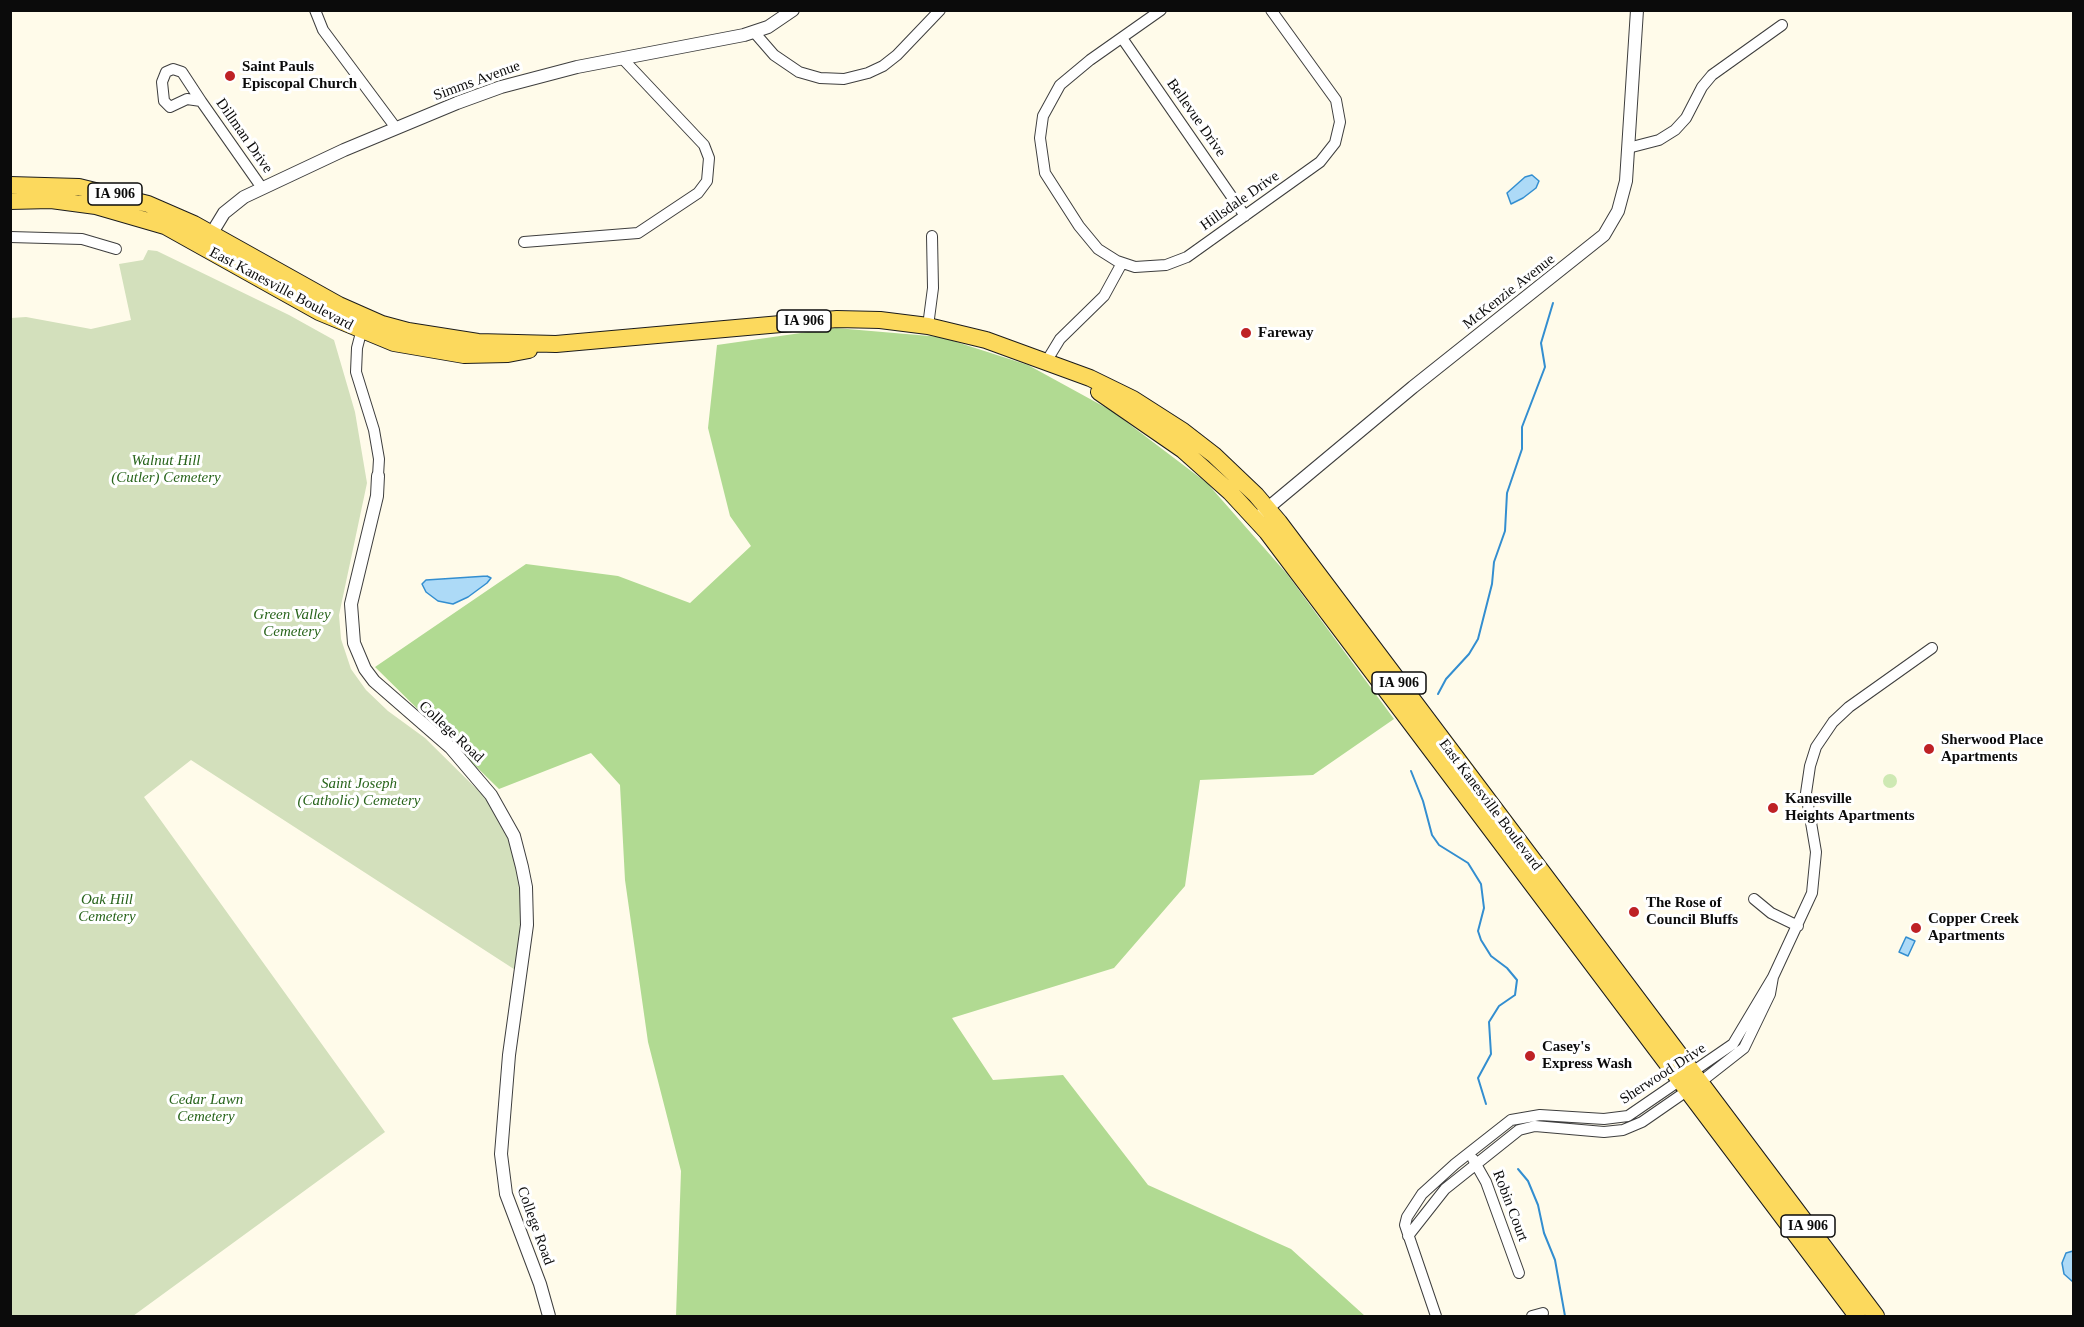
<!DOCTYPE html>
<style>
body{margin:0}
#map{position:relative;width:2084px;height:1327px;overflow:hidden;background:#fffbea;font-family:"Times New Roman",serif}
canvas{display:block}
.frame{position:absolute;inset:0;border:12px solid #0b0b0b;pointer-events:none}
</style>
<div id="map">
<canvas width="2084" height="1327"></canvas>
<div class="frame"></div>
</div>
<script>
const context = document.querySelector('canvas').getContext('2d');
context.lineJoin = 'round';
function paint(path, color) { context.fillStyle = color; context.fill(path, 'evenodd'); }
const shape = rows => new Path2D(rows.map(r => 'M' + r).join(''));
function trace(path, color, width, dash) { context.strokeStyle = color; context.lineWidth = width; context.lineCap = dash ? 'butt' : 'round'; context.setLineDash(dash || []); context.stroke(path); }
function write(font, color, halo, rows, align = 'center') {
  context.font = font + ' "Times New Roman",serif'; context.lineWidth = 6; context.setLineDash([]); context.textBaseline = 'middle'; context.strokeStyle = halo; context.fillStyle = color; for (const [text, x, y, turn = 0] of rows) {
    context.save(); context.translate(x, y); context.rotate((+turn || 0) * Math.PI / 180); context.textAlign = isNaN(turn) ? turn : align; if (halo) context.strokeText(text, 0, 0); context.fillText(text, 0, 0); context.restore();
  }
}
paint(shape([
 '1883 781a7 7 0 1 1 14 0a7 7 0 1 1-14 0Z'
]), '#cee9b3');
paint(shape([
 [836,328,941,337,1028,365,1112,411,1207,483,1287,574,1394,719,1313,775,1200,780,1185,886,1114,968,952,1018,993,1080,1063,1075,1148,1185,1291,1249,1365,1316,676,1316,681,1171,648,1042,625,880,620,785,591,753,499,789,375,667,526,564,618,576,690,603,751,546,730,516,708,428,717,345]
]), '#b1da92');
paint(shape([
 [148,250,157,251,289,315,334,340,355,412,367,483,339,615,341,639,351,669,366,690,388,711,425,738,505,817,528,906,520,973,191,760,144,797,385,1132,133,1316,11,1316,11,318,26,317,91,329,131,320,119,264,143,260]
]), '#d3e0bc');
const water = shape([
 [1532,175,1539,181,1536,188,1523,198,1511,204,1507,193,1525,177,1532,175],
 [487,576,491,578,487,583,468,597,453,604,438,601,426,592,422,584,426,580,487,576],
 [1906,937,1915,941,1908,956,1899,952,1906,937],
 [2073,1251,2074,1251,2073,1282,2064,1274,2062,1263,2066,1253,2073,1251]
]);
paint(water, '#addaf7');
trace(water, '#338ed0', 1.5);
trace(shape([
 [1438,694,1446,679,1469,654,1478,639,1492,584,1494,562,1505,531,1507,493,1522,449,1522,427,1545,367,1541,343,1553,303],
 [1411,771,1423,801,1432,835,1439,845,1468,863,1481,884,1484,908,1478,931,1481,940,1491,956,1507,968,1517,980,1515,995,1499,1006,1489,1022,1491,1054,1478,1078,1486,1104],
 [1518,1169,1528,1181,1538,1205,1544,1233,1555,1260,1565,1316]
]), '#338ed0', 2);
const minor = shape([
 [315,10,323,30,396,128],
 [1161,10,1090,60,1060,85,1043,116,1040,138,1045,173,1079,226,1098,249,1117,261,1135,267,1166,265,1187,257,1320,162,1335,143,1340,122,1336,100,1271,10],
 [754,32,774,55,799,72,820,78,844,79,868,73,883,66,897,55,940,10],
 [1122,38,1245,216],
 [201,101,182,72,173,69,166,72,162,82,164,101,170,107,187,99,201,101,262,188],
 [1628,148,1659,140,1675,130,1686,118,1702,87,1712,75,1782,25],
 [10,237,82,239,116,249],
 [524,242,638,233,698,193,707,181,709,158,704,145,622,58],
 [363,325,357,348,356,372,374,430,379,459,378,476],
 [928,326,933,288,932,236],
 [1046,362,1060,339,1104,296,1122,263],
 [1754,899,1771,913,1798,926],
 [1473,1159,1486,1182,1519,1273],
 [1408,1236,1445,1189,1519,1130,1535,1126,1604,1132,1623,1130,1642,1122,1707,1077,1744,1048,1770,994,1773,977],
 [1436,1316,1405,1225,1407,1217,1422,1194,1455,1164,1511,1120,1540,1115,1604,1119,1628,1116,1733,1044,1773,977,1812,893,1816,852,1806,793,1810,766,1816,747,1833,722,1849,707,1932,648],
 [1532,1316,1543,1313]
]);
const tertiary = shape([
 [207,241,224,213,244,197,344,150,457,103,501,87,577,67,744,35,768,27,793,10],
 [378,476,377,496,351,604,354,643,365,669,374,681,451,748,491,795,514,836,522,867,526,887,527,925,509,1055,501,1154,506,1194,540,1284,549,1316],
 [1263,512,1413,387,1604,235,1618,211,1626,181,1637,10]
]);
const primary = shape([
 [10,185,79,187,148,204,194,224,339,305,382,324,408,331,478,342,556,344,837,319,880,320,928,326,986,340,1090,378,1133,399,1183,431,1214,455,1256,495,1279,522,1876,1316],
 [10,201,51,200,96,206,165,226,319,312,394,343,464,355,508,354,529,350],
 [1099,392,1183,450,1230,492,1267,532,1857,1316]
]);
trace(minor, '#3e3e3e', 12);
trace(tertiary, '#3e3e3e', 14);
trace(primary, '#1c1c1c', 18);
trace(minor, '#fff', 10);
trace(tertiary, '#fff', 12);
trace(primary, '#fcd95d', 16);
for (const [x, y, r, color] of [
 [230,76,6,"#be2125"],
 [1246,333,6,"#be2125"],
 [1929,749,6,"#be2125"],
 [1773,808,6,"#be2125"],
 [1634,912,6,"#be2125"],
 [1916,928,6,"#be2125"],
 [1530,1056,6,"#be2125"]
]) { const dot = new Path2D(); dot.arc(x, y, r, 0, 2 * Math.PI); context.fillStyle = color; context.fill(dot); trace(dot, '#fff', 2); }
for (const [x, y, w] of [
 [115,194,54],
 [804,321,54],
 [1399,683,54],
 [1808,1226,54]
]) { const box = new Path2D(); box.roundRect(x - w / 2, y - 11, w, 22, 4.5); context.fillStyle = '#fff'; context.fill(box); trace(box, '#0b0b0b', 1.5); }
write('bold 14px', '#0b0b0b', null, [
 ["IA 906",115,194],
 ["IA 906",804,321],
 ["IA 906",1399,683],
 ["IA 906",1808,1226]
]);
write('bold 15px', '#0b0b0b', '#fff', [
 ["Saint Pauls",242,67],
 ["Episcopal Church",242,84],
 ["Fareway",1258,333],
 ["Sherwood Place",1941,740],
 ["Apartments",1941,757],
 ["Kanesville",1785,799],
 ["Heights Apartments",1785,816],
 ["The Rose of",1646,903],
 ["Council Bluffs",1646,920],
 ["Copper Creek",1928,919],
 ["Apartments",1928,936],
 ["Casey's",1542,1047],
 ["Express Wash",1542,1064]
], 'left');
write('15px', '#0b0b0b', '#fff', [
 ["Simms Avenue",477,81,-20],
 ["Bellevue Drive",1196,118,55],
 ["Dillman Drive",244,136,55],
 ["Hillsdale Drive",1240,201,-35],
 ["East Kanesville Boulevard",281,289,28],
 ["McKenzie Avenue",1509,292,-38],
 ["College Road",451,732,43],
 ["East Kanesville Boulevard",1490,805,53],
 ["Sherwood Drive",1663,1074,-33],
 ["Robin Court",1510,1206,69],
 ["College Road",535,1226,70]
]);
write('italic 15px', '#28641b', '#fff', [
 ["Walnut Hill",166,461],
 ["(Cutler) Cemetery",166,478],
 ["Green Valley",292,615],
 ["Cemetery",292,632],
 ["Saint Joseph",359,784],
 ["(Catholic) Cemetery",359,801],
 ["Oak Hill",107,900],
 ["Cemetery",107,917],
 ["Cedar Lawn",206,1100],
 ["Cemetery",206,1117]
]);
</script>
